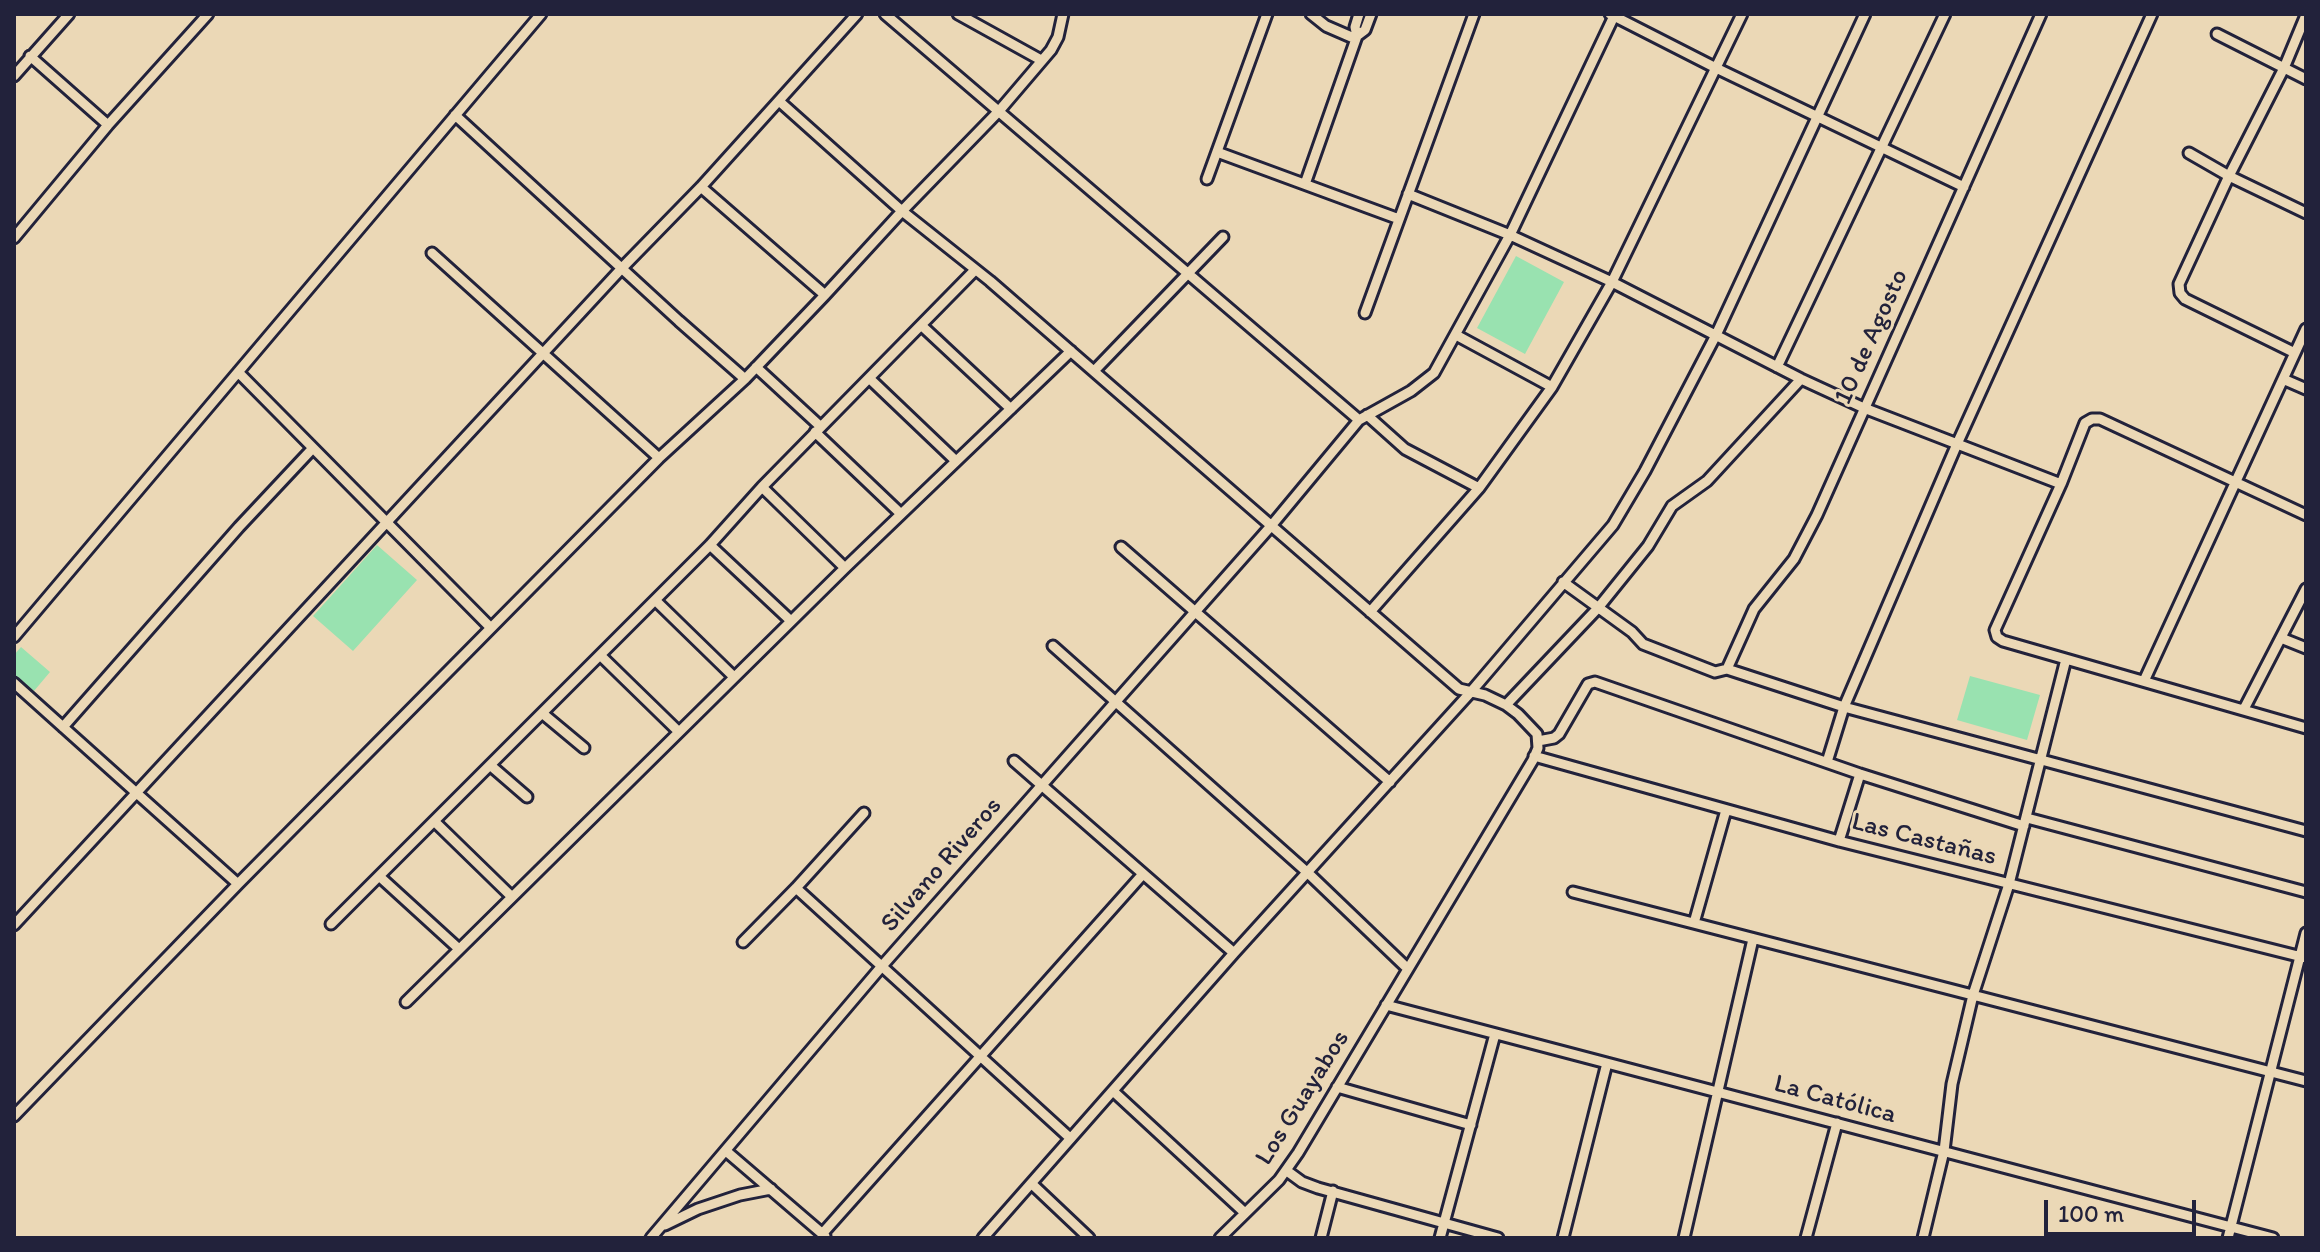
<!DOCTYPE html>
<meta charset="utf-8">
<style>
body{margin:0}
#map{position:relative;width:2320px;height:1252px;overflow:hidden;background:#ebd8b6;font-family:Itim,sans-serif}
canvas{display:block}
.frame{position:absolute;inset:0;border:16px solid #22223b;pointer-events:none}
.scale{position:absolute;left:2044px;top:1200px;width:152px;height:36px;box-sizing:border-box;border:4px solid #22223b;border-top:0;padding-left:10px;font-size:24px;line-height:28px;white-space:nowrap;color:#22223b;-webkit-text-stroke:6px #ebd8b6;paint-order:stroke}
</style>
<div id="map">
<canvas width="2320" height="1252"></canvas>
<div class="frame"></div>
<div class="scale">100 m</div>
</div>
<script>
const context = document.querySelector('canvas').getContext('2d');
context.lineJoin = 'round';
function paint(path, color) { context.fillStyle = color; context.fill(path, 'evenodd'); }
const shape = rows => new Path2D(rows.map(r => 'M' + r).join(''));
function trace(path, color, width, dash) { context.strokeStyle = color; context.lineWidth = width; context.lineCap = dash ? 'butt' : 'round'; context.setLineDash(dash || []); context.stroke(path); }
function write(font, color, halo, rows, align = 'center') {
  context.font = font + ' Itim,sans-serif'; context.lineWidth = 6; context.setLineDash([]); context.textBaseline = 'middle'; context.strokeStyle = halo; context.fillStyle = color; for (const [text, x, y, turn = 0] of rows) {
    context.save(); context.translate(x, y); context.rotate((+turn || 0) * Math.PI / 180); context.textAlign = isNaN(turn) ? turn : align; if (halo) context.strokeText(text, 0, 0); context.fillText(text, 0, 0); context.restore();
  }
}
paint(shape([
 [1516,256,1564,282,1525,354,1477,328],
 [377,545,417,580,353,651,313,616],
 [21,647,50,672,34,691,14,674,14,655],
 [1970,676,2040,695,2027,740,1957,720]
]), '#99e2b0');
const minor = shape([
 [885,14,1359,420],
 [958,14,1041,60],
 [1311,14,1326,26,1356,39],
 [1610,14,1716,68,1964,187],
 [2217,34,2306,79],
 [1357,36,1365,30,1371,14],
 [30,56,108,125],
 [14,76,69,14],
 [779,101,902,211,990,281,1459,689,1485,695,1506,705,1518,714,1537,734,1538,748,1533,760,1298,1153,1279,1180,1220,1238],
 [455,115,679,321,745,379],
 [1217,152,1399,219],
 [2189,153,2229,176,2306,213],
 [1207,179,1267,14],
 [1305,184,1357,36,1355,27,1359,14],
 [701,187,825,295],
 [1408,194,1510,235,1612,282,1801,379,1864,408,2061,484],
 [14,238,108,125,208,14],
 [432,253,659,458],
 [1365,313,1474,14],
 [921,325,1011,409],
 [1456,335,1552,387],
 [2295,353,2185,299,2180,293,2179,284,2229,176,2284,68,2306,15],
 [756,367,821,427],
 [1777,367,1945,14],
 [1094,371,1223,237],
 [238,372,491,628],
 [869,378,956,461],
 [2283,379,2306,389],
 [1367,415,1405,449,1479,488],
 [815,432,901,514],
 [762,487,845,568],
 [2306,515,2100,419,2092,419,2085,423,2061,484,1995,630,1997,637,2003,641,2306,728],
 [710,545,791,621],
 [1121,547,1390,782],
 [1563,582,1632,632,1643,644,1715,672,1727,669,1844,707,2306,831],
 [655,600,734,677],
 [1370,612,1479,488,1552,387,1612,282,1742,14],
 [14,637,541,14],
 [2281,638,2306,648],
 [1053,646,1308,873,1407,968],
 [600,655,679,732],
 [1727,669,1754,609,1794,559,1817,515,2041,14],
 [2144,681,2306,329],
 [14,683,238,884],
 [1506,705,1598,608,1648,546,1672,506,1707,481,1801,379],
 [2244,709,2306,589],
 [542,713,584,748],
 [63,727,239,527,313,448],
 [1538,741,1554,738,1559,734,1588,684,1595,682,1860,774,2024,826],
 [1534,756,1839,841,2306,958],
 [1014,761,1234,953],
 [1827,762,1844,707,1957,444,2152,14],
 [490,765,527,797],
 [2027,818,2306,892],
 [434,821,512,897],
 [1839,841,1860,774],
 [379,876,459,949],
 [796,888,1070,1138],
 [1573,892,2306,1081],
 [1694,923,1726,810],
 [331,924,710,545,762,487,975,270],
 [14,925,622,268,701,187,857,14],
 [743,942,796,888,864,813],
 [406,1002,845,568,1071,351],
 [1386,1005,2273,1238],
 [1337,1087,1471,1125],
 [1113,1091,1245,1213],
 [14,1116,238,884,659,458,745,379,825,295,902,211,999,111,1051,50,1058,37,1063,14],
 [726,1151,825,1236],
 [1287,1171,1302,1182,1318,1188,1498,1238],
 [1032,1184,1089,1238],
 [665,1225,698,1209,740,1195,771,1189],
 [822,1234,1143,874],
 [651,1238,882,966,1271,526,1359,420,1411,391,1434,373,1510,235,1615,14],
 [983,1238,1234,953,1470,693,1613,525,1645,471,1716,335,1865,14],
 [1321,1238,1333,1191],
 [1440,1238,1495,1034],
 [1563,1238,1607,1063],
 [1684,1238,1753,939],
 [1806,1238,1837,1123],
 [1923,1238,1944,1151,1952,1084,1973,995,2009,884,2066,659],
 [2228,1238,2306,933]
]);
trace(minor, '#22223b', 15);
trace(minor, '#ebd8b6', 9);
write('26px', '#22223b', '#ebd8b6', [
 ["10 de Agosto",1872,337,-66],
 ["Las Castañas",1924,840,14],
 ["Silvano Riveros",942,865,-49],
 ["Los Guayabos",1303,1098,-58],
 ["La Católica",1835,1100,15]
]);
</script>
